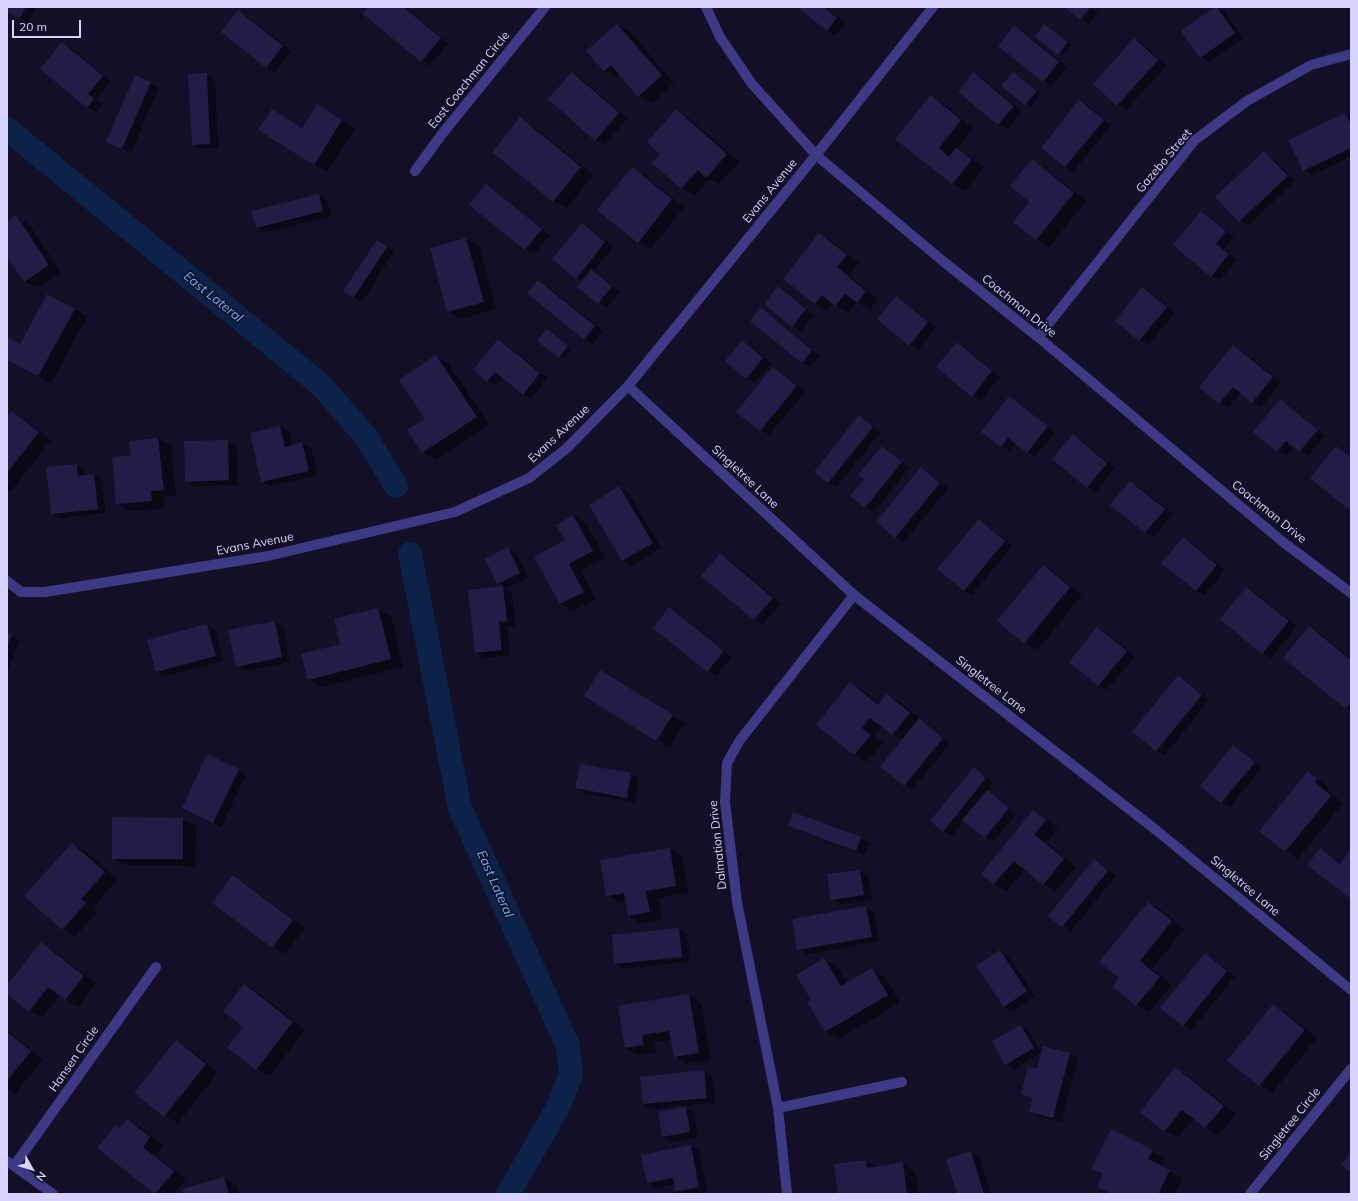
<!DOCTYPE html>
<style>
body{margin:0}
#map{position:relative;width:1358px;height:1201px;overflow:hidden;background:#130f26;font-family:Mulish,sans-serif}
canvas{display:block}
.frame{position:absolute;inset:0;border:8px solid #d9d4ff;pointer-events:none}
.north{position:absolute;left:12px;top:1149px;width:40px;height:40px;-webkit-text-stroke:3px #130f26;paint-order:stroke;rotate:129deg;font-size:11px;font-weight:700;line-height:16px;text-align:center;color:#d9d4ff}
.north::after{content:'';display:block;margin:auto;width:14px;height:18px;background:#d9d4ff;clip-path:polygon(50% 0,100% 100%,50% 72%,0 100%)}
.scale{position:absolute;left:12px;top:20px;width:69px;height:18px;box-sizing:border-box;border:2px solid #d9d4ff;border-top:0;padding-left:5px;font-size:12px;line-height:14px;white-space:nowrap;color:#d9d4ff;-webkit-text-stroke:3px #130f26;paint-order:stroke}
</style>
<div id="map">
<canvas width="1358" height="1201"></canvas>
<div class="frame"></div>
<div class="north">N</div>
<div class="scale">20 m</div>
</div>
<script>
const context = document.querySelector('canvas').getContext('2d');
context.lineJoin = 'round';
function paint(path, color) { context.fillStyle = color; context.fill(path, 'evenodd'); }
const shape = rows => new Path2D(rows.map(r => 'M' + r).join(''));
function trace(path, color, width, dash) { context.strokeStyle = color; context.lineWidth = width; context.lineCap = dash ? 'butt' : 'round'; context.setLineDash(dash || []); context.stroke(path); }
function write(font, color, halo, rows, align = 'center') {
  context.font = font + ' Mulish,sans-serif'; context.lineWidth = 3.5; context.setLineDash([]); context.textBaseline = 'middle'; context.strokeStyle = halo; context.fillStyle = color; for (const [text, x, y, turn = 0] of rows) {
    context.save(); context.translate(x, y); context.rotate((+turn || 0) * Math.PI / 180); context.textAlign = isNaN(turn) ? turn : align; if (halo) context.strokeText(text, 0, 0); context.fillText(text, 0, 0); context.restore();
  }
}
paint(shape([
 [7,7,36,7,28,22,7,11],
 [370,7,404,7,448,43,430,66,422,61],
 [799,7,824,7,845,23,835,35,827,30],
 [1065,7,1090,7,1098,13,1089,24,1080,19],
 [1216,7,1225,12,1243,38,1209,62,1201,57],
 [1251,7,1260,7,1255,9],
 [239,12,247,16,291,51,275,72,266,67],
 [617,25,630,32,674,83,652,103,639,96,620,74,617,77,605,70],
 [1045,25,1071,45,1062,56,1058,54],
 [1014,26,1023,31,1067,67,1052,86,1043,81],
 [1134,40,1143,44,1166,66,1126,110,1118,105],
 [62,44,71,48,110,82,96,99,102,104,96,112,87,107],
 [573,73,581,78,627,119,604,145,596,140],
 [206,74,215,79,218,148,201,149,193,144],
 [974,74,982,78,1022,111,1007,129,998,124],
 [1017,75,1040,94,1030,107,1003,86],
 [150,83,159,87,131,153,107,142],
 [931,96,944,104,973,128,957,149,969,156,984,168,965,191,953,184,897,138],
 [1080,101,1088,106,1111,125,1074,171,1065,167,1042,148],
 [676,111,689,118,739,162,719,184,709,179,695,196,682,188,653,163,661,154],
 [330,113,355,128,327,172,314,164,303,129],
 [1345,114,1351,117,1351,156,1312,175,1304,170],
 [520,119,533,126,593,175,567,208,554,201],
 [1264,152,1272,157,1295,181,1248,226,1240,221],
 [1032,160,1044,168,1086,201,1049,247,1037,239,1015,222,1031,202],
 [632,169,645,176,684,207,651,249,638,242],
 [486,185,494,190,550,235,534,254,526,250,470,205],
 [319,195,327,200,331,216,265,232,257,228],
 [1201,212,1209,217,1234,237,1224,249,1237,260,1220,280,1212,276],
 [16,217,29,224,61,272,37,288,24,281,8,257,7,257,7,223],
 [582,224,590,229,613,247,594,271,620,291,607,308,599,303,582,281,576,278],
 [820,234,832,242,859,263,849,275,878,299,870,310,857,302,849,313,833,304,828,311,815,304],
 [466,239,479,246,496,309,461,319,448,312],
 [385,246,394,252,362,302,353,297],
 [538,281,547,286,603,331,593,344,584,339],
 [778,288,786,292,814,315,801,331,793,326],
 [1143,289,1151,293,1175,313,1148,345,1140,340,1116,321],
 [896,297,904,302,936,328,918,350,910,345],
 [74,309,87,317,51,383,7,359,7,338,20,345],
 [761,310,769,315,820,355,810,367,802,362],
 [551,333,571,349,563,359,559,357],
 [499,340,507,345,548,378,531,398,523,394,503,377,496,386,474,370],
 [742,341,750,346,771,363,755,383,747,378],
 [957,343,965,348,1000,377,981,401,973,396],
 [1233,346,1242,351,1281,382,1261,407,1241,392,1228,408,1220,403],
 [436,356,448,363,489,424,436,460,423,452],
 [773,368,781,373,805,392,769,435,761,430,738,412],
 [1010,398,1018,402,1055,432,1035,457,1016,443,1010,451,1001,446],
 [1280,400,1288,405,1325,435,1308,456,1294,446,1286,456,1278,451],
 [12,412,24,420,51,440,11,491,7,489,7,418],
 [859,417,881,432,836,487,828,482],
 [280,427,289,432,292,446,302,444,311,448,317,475,270,486,262,481],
 [1073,436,1081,440,1115,468,1096,492,1088,487],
 [158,439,171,446,176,496,164,497,165,508,130,511,117,504,132,456],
 [228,441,237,446,238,485,194,486,186,481,185,442],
 [882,447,890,452,909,468,874,512,865,507,865,479],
 [77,465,85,469,86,476,94,475,102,480,106,513,60,518,52,513],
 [921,469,929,473,948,488,904,542,896,537,878,522],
 [1130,482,1139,487,1173,514,1154,537,1146,532,1112,505],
 [619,487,628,492,661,548,631,566,623,561,590,505],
 [573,516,586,523,605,558,581,571,596,599,573,611,561,604,566,541],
 [979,521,987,525,1012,546,972,595,964,590],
 [1183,538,1191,543,1225,570,1205,595,1196,590],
 [508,549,517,553,528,578,505,589,512,592,515,626,507,627,510,655,484,658,476,653,469,591,505,587,498,583],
 [720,554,729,559,781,603,763,624,755,619,703,576],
 [1043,566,1055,573,1082,595,1038,650,1025,643,998,621],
 [1247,588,1255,593,1297,626,1271,658,1263,653,1221,619],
 [378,609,391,616,403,667,322,687,309,680,303,654,341,645],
 [670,609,678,613,732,657,716,676,708,671,654,628],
 [274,622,283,626,290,662,245,671,237,666],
 [207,625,215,630,223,661,165,676,156,671],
 [1309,627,1322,635,1351,658,1351,711,1347,708],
 [1098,628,1106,633,1135,656,1107,690,1099,686,1070,662],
 [7,634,20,640,7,672],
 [1178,677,1186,681,1209,700,1165,755,1156,750],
 [613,679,685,723,670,747,586,696],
 [850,684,863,691,880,704,887,695,900,702,950,743,912,790,904,785,902,740,882,726,874,736,883,743,867,762,855,754,818,725],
 [1234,746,1242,751,1262,767,1230,807,1222,802,1201,786],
 [581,765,631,774,639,779,635,802,585,793,577,788],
 [974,769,994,783,987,792,995,797,1016,814,993,842,985,837,964,820,952,836,943,831],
 [238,770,246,775,221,827,183,808],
 [1308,772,1329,787,1327,790,1343,803,1298,859,1286,851,1261,831],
 [1034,811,1046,819,1058,828,1046,842,1076,867,1056,891,1044,884,1025,869,1007,891,994,884,983,874],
 [794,813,861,838,869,843,864,855,797,830,789,825],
 [183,819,196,826,195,866,126,865,113,858],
 [72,844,85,851,117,880,93,907,98,911,75,937,63,929,26,896],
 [670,849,682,856,689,893,659,898,662,919,641,923,628,916,626,901,620,902,607,895],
 [1321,850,1341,863,1351,851,1351,898],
 [1094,860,1116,876,1071,931,1050,916],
 [860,871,868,875,872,900,840,904,832,899],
 [234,877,246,884,305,928,285,954,273,947,214,903],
 [1148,903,1161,910,1184,929,1152,969,1172,985,1149,1012,1136,1005,1121,978],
 [866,907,874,912,879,941,807,954,798,949],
 [679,929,687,934,690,961,624,969,615,964],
 [41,944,54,951,96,984,78,1007,60,995,42,1018,30,1011,7,993,7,987],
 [1000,951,1008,956,1035,996,1013,1011,1004,1006],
 [1205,954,1213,959,1235,976,1192,1030,1183,1025],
 [824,959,837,966,847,984,872,969,885,977,900,1003,839,1039,826,1031,813,1000],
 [244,985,257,992,305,1030,270,1076,257,1069,228,1047,245,1027],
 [689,995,701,1003,711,1060,687,1064,675,1056,672,1039,654,1042,656,1052,639,1055,626,1048],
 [1273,1005,1286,1012,1317,1038,1272,1093,1260,1086,1228,1060],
 [1021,1026,1029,1031,1041,1053,1014,1069,1006,1064],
 [7,1031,43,1059,15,1094,7,1089],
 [176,1041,189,1049,218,1072,178,1123,165,1116],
 [1070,1054,1078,1059,1061,1122,1038,1116,1030,1111,1033,1099,1022,1094,1037,1070],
 [1176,1069,1188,1076,1236,1114,1218,1135,1206,1128,1194,1118,1178,1138,1165,1131],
 [704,1071,712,1076,715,1102,652,1109,644,1104],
 [686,1108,694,1113,698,1137,672,1142,663,1137,659,1113],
 [128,1120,140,1127,163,1145,155,1155,186,1179,174,1194,156,1194,98,1148,121,1129],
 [1111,1131,1165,1158,1161,1166,1182,1178,1175,1194,1111,1194,1098,1186,1104,1175,1092,1168],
 [691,1146,699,1151,707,1191,695,1194,681,1194,676,1191,675,1184,656,1188,648,1183,642,1155],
 [971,1152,979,1157,991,1194,958,1194],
 [865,1161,876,1167,902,1163,915,1171,919,1194,839,1194,835,1165],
 [224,1178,237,1186,239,1194,184,1194]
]), '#0007');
trace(shape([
 [7,129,321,385,366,437,396,486],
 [410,554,460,808,568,1046,571,1074,557,1109,508,1194]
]), '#0c2248', 24);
paint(shape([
 [7,7,26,7,20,18,7,12],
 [368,7,403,7,441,38,421,62,363,14],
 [797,7,823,7,837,18,827,31],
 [1064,7,1089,7,1090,8,1080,20],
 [1215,7,1217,7,1235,33,1200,58,1181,31],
 [238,10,283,46,266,68,221,32],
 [617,24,662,75,638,97,611,65,604,71,586,51],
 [1044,24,1068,42,1058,55,1035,37],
 [1014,25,1059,62,1043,82,998,46],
 [1134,38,1158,60,1117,106,1093,84],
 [62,42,103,76,88,94,94,99,87,108,40,69],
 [572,72,619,113,595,141,548,99],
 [973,72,1014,106,998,125,958,92],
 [1013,72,1037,91,1025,105,1001,86],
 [207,73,210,144,192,145,188,74],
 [135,75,151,82,122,149,106,142],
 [931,95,961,120,939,148,949,157,956,147,972,160,952,184,895,139],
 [1079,100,1104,120,1065,167,1041,148],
 [317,104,342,120,314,165,258,130,272,109,302,128],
 [676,109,727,154,706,178,698,170,681,189,652,163,660,154,647,142],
 [1345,113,1351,125,1351,148,1303,171,1288,140],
 [520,117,581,167,553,202,492,152],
 [1264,151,1288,176,1239,222,1215,197],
 [1032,159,1074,193,1036,240,1013,222,1029,202,1010,186],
 [632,167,672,199,638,243,597,210],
 [486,184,542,229,525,250,469,205],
 [319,194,323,211,256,228,251,211],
 [1201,211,1226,231,1216,244,1229,254,1211,277,1173,245],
 [16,215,49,265,24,282,7,257,7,222],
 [582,223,605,242,576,279,552,259],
 [819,233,847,255,837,267,866,291,857,303,845,294,835,306,822,295,815,304,783,279],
 [466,238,484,302,447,312,430,248],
 [377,240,387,247,353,298,343,291],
 [591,269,612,286,598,304,577,287],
 [538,280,595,326,584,340,527,293],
 [778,286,806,309,792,327,764,304],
 [1142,287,1167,307,1139,341,1115,321],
 [47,294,75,309,38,376,7,360,7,337,20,344],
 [896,296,928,322,909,346,877,319],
 [761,308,812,350,802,363,750,321],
 [547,329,568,346,559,358,537,341],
 [498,339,540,373,523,395,495,372,487,382,473,370],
 [742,340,763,358,746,379,725,361],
 [957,342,992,371,972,397,936,367],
 [1233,345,1273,377,1252,403,1233,387,1219,404,1199,387],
 [436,355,477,417,422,453,407,430,425,419,399,380],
 [773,367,797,386,760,431,736,412],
 [1009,396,1048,426,1027,453,1008,438,1001,447,981,432],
 [1280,399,1318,430,1299,452,1286,441,1277,452,1253,432],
 [11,411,39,432,7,473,7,417],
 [859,415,873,427,828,483,814,472],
 [280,426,285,447,302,442,309,471,261,482,250,433],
 [1073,434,1107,463,1087,488,1052,459],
 [158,438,164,490,151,491,152,501,116,504,112,457,131,455,129,441],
 [228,440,229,480,185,482,184,441],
 [882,446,902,462,865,508,850,496,864,479,858,475],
 [1336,446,1351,458,1351,505,1348,509,1310,478],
 [77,464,78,476,94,474,98,509,51,514,46,467],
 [921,467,940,483,895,538,876,522],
 [1130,481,1165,509,1145,533,1110,505],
 [619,486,653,543,622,561,589,505],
 [573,515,593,551,569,564,584,592,560,604,534,557,565,540,556,525],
 [979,519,1005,541,964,591,937,569],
 [1183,537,1217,565,1196,591,1161,563],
 [508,547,520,573,497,584,485,559],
 [720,553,773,598,754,620,701,576],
 [1043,565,1070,587,1024,644,997,621],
 [503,586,507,621,499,622,502,650,475,653,468,590],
 [1246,587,1289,621,1262,654,1220,619],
 [669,607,724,651,707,672,653,628],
 [378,608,391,659,308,680,301,654,340,644,334,619],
 [275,621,282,657,236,667,228,630],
 [207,624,216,656,156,672,147,640],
 [1309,626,1351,660,1351,703,1346,709,1283,658],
 [1097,627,1127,651,1098,686,1069,662],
 [7,632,12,635,7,647],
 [600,670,673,715,656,741,584,696],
 [1178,675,1202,695,1156,751,1132,732],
 [850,682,878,705,887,694,910,713,892,735,870,718,862,728,871,735,854,755,816,725],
 [919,718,943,738,904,786,880,767],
 [1233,745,1255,762,1221,803,1200,786],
 [207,754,239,769,213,823,182,808],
 [580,764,631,773,627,798,575,788],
 [974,767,986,778,943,832,930,821],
 [1308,771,1317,779,1315,782,1331,796,1285,852,1259,831],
 [987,790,1009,808,985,838,962,820],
 [1033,810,1046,820,1034,834,1064,859,1043,885,1014,861,994,884,981,874],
 [793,812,861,837,856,851,788,826],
 [112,817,183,818,183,859,112,859],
 [72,843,105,872,81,899,86,903,62,930,24,896],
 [670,848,676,886,646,891,650,912,628,916,624,893,606,896,600,860],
 [1320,848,1340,864,1351,849,1351,899,1307,865],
 [1094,859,1108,871,1062,927,1048,916],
 [860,870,864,895,831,900,827,874],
 [233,875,293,920,272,948,212,903],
 [1148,902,1172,921,1140,961,1160,977,1136,1006,1113,987,1119,978,1099,962],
 [866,906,872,937,797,950,792,919],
 [679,928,682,957,614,964,612,935],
 [41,942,84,976,65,1000,48,987,29,1012,7,994,7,985],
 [1000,950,1027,991,1004,1007,976,966],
 [1205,953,1227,971,1183,1026,1160,1008],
 [824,958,841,986,872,968,888,995,825,1032,807,1002,811,1000,796,975],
 [244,984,293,1022,256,1070,227,1047,243,1027,223,1011],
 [689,994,699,1053,674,1057,669,1031,642,1035,644,1045,625,1048,618,1006],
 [1273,1004,1305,1030,1259,1086,1227,1061],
 [1021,1025,1034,1048,1005,1065,992,1041],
 [7,1032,31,1051,7,1081],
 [176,1040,206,1064,164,1117,134,1093],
 [1043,1046,1070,1053,1053,1118,1029,1112,1032,1098,1021,1094,1028,1067,1037,1069],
 [1175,1067,1224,1106,1205,1128,1182,1110,1164,1132,1140,1112],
 [704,1070,707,1098,643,1104,640,1077],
 [686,1107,690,1132,662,1137,658,1112],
 [127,1119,150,1137,143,1147,174,1171,155,1194,97,1148,116,1125,120,1128],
 [1111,1129,1153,1150,1148,1159,1170,1170,1158,1194,1112,1194,1097,1187,1103,1174,1091,1169],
 [691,1145,699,1187,675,1192,673,1178,647,1183,641,1155],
 [971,1151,984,1194,957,1194,946,1159],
 [1351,1152,1351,1173,1341,1165],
 [866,1160,867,1168,903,1162,907,1193,838,1194,834,1164],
 [224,1177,229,1194,183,1194,182,1189]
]), '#241b47');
trace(shape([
 [706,7,720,37,752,84,816,155,944,262,1038,337,1283,542,1351,593],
 [415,171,442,134,545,7],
 [1038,337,1195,140,1247,101,1311,65,1351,54],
 [628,386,854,595,1156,830,1351,990],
 [7,581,21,592,45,592,268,556,455,512,529,478,567,448,628,386,816,155,933,7],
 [778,1108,902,1082],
 [7,1161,53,1194],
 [14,1166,156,967],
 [787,1194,778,1108,737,902,725,802,727,763,740,740,854,595],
 [1250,1194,1351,1069]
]), '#3d3a85', 10);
write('12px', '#d9d4ff', '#130f26', [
 ["East Coachman Circle",469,80,-51],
 ["Gazebo Street",1164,161,-50],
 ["Evans Avenue",770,191,-51],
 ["Coachman Drive",1019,306,39],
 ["Evans Avenue",559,434,-43],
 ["Singletree Lane",745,477,43],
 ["Coachman Drive",1269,512,39],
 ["Evans Avenue",255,544,-11],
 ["Singletree Lane",991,685,38],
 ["Dalmation Drive",718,845,-96],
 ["Singletree Lane",1245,886,40],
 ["Hansen Circle",74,1059,-55],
 ["Singletree Circle",1290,1124,-51]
]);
write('italic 13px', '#62b6ff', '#130f26', [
 ["East Lateral",213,297,39],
 ["East Lateral",495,884,66]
]);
</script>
